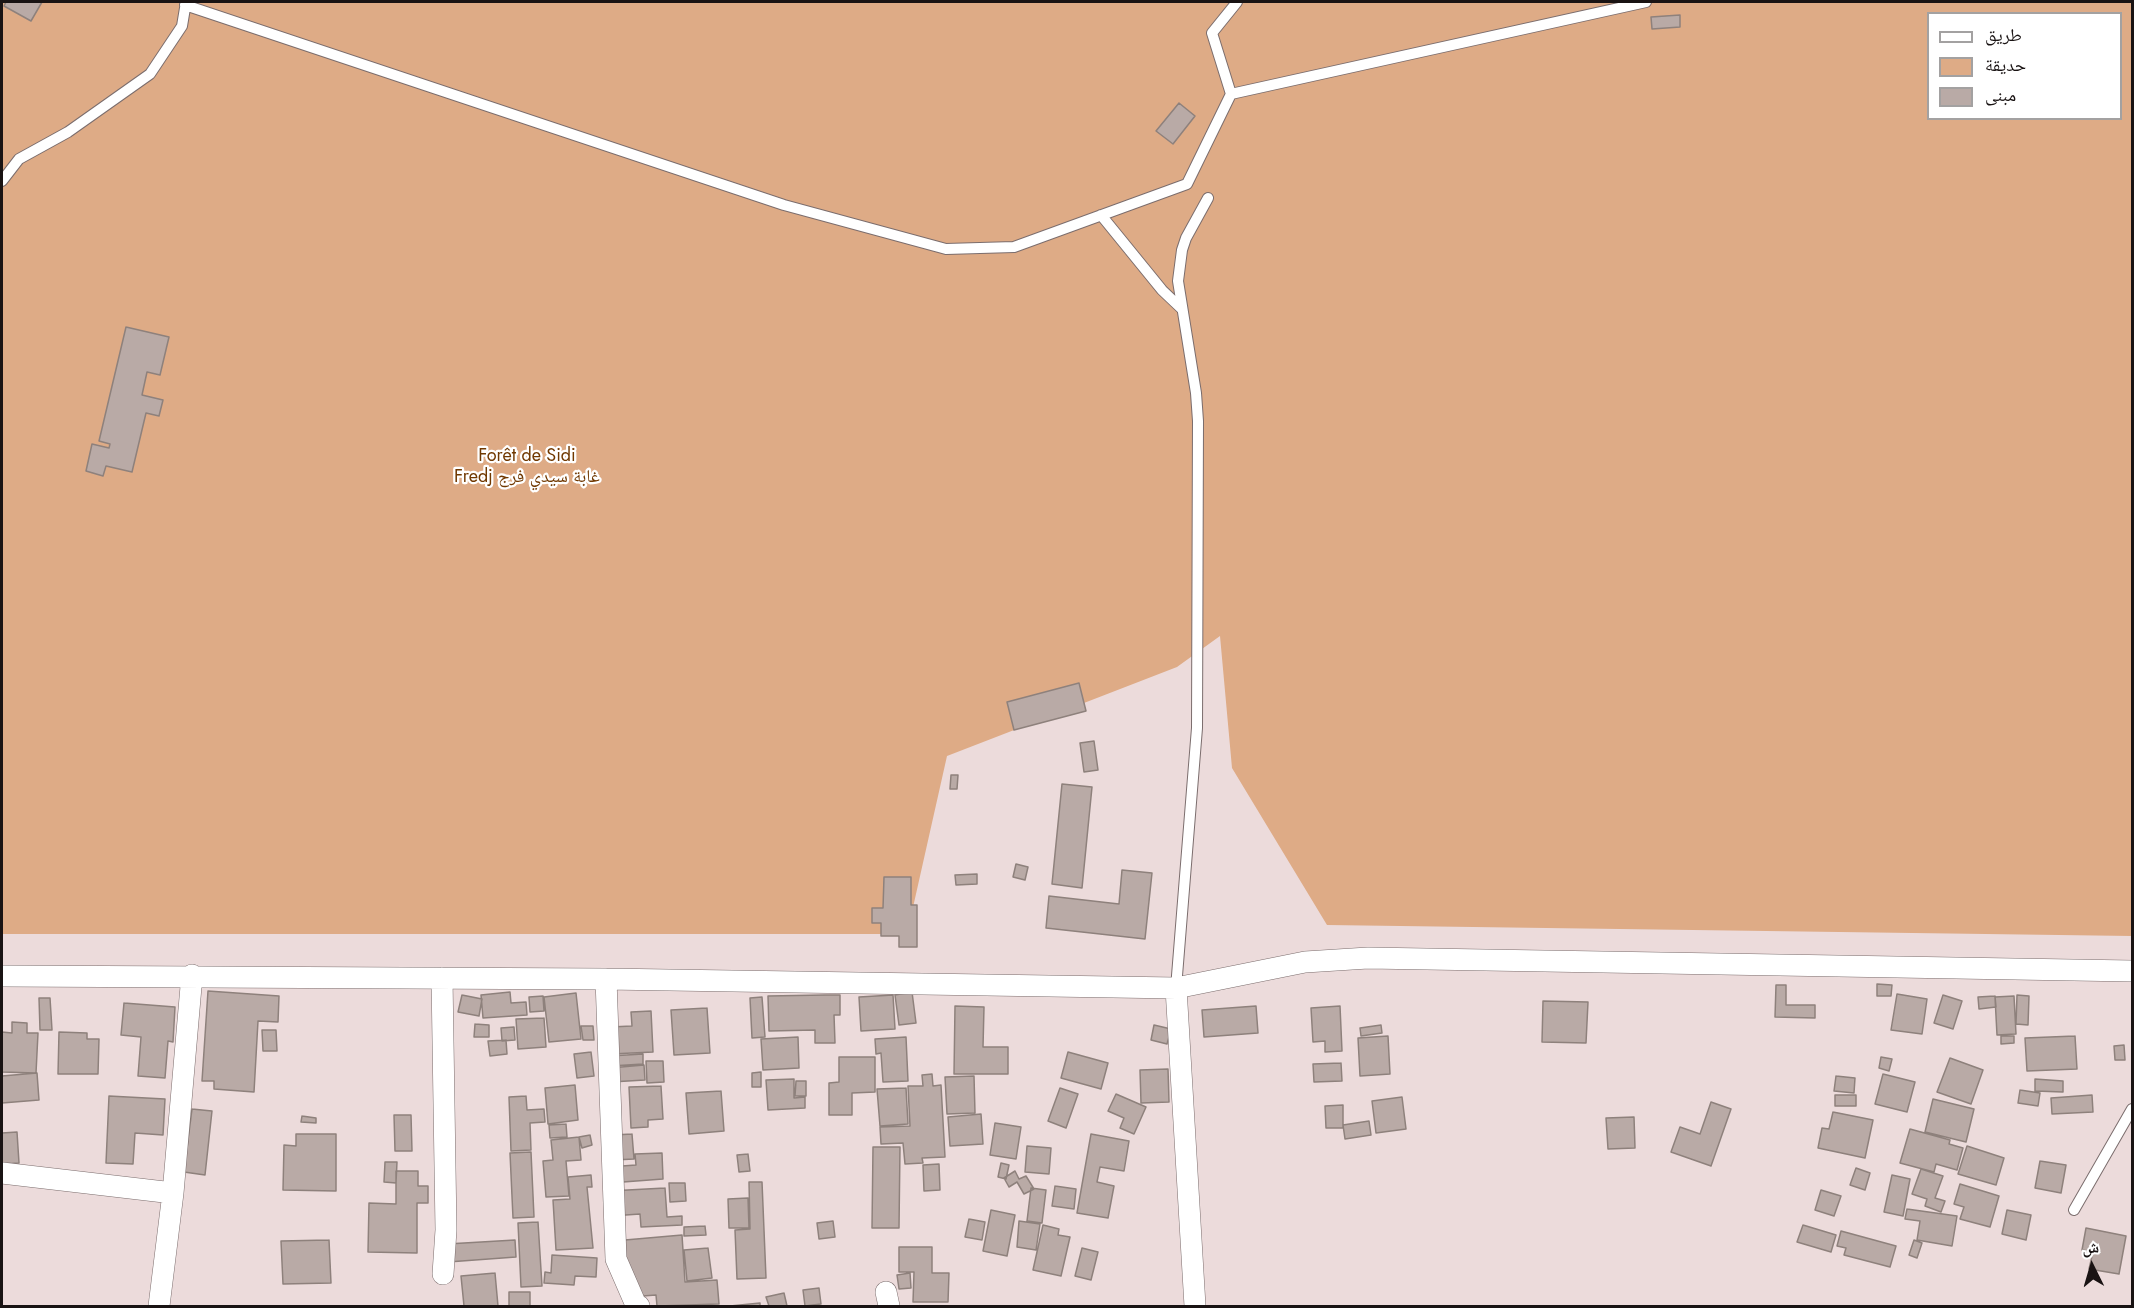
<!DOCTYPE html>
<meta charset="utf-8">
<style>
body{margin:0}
#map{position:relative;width:2134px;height:1308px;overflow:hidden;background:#ecdbdb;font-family:Jost,"Noto Naskh Arabic",sans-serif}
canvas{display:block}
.frame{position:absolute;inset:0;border:3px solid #191313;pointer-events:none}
.legend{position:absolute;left:1927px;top:12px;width:195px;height:108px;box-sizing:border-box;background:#fff;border:2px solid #a3a1a1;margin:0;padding:8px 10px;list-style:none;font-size:18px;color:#191313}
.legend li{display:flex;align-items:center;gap:12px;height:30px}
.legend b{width:30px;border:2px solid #a3a1a1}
.north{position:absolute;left:2062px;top:1236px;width:60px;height:60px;-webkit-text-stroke:4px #fff;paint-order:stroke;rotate:355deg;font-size:16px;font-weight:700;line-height:24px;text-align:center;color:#191313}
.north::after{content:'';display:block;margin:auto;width:21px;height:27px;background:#191313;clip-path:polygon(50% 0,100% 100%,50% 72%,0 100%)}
</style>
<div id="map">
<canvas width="2134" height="1308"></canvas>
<div class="frame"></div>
<ul class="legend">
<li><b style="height:8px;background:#fff"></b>طريق</li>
<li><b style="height:16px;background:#deab86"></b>حديقة</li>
<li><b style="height:16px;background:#b9aaa6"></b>مبنى</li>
</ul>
<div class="north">ش</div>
</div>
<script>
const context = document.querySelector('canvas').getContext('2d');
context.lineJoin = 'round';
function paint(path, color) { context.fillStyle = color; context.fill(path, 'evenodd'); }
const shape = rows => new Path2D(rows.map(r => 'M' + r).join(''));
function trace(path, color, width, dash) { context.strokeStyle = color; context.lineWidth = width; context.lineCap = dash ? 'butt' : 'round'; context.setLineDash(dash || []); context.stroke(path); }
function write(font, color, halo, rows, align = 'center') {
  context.font = font + ' Jost,"Noto Naskh Arabic",sans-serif'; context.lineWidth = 4.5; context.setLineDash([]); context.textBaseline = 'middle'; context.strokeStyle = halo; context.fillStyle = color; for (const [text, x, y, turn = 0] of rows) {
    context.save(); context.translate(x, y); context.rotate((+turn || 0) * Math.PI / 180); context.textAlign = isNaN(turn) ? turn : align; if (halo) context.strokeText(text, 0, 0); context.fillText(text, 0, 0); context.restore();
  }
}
paint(shape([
 [2,2,2132,2,2132,936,1327,925,1232,768,1220,636,1177,667,947,756,907,934,2,934],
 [1928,14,2120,14,2120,118,1928,118]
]), '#deab86');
const building = shape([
 [6,2,42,2,31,21,4,6,6,2],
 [1680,15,1680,27,1652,29,1651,17,1680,15],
 [1179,103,1195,116,1173,144,1156,131,1179,103],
 [126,327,169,337,160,375,147,372,142,395,163,400,159,416,146,413,132,472,106,466,103,476,86,471,92,444,109,448,110,444,99,441,126,327],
 [1079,683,1086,711,1014,730,1007,702,1079,683],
 [1094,741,1098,770,1084,772,1080,743,1094,741],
 [951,775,958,775,957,789,950,789,951,775],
 [1062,784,1092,787,1082,888,1052,884,1062,784],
 [1016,864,1028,867,1025,880,1013,877,1016,864],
 [1122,870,1152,873,1145,939,1046,928,1049,896,1119,904,1122,870],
 [977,874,977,884,956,885,955,875,977,874],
 [884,877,911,877,911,905,917,905,917,947,899,947,899,936,881,936,881,923,872,923,872,908,883,908,884,877],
 [1877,984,1892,985,1891,996,1877,996,1877,984],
 [1776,985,1786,985,1786,1005,1815,1005,1815,1018,1775,1017,1776,985],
 [208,991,279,996,278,1022,258,1021,254,1092,214,1089,214,1081,202,1081,208,991],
 [510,992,511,1003,526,1002,527,1015,483,1018,481,995,510,992],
 [912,992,916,1023,899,1025,895,995,912,992],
 [576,993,581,1039,549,1042,544,997,576,993],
 [1897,994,1927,999,1922,1034,1891,1030,1897,994],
 [462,995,482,999,479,1016,458,1012,462,995],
 [825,995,840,995,840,1015,834,1015,835,1043,815,1043,815,1030,769,1031,768,996,825,995],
 [893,995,895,1029,861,1031,859,997,893,995],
 [1943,995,1962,1001,1953,1029,1934,1023,1943,995],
 [2017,995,2029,996,2028,1025,2016,1024,2017,995],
 [543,996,544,1011,530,1012,529,997,543,996],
 [1995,996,1996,1007,1979,1009,1978,997,1995,996],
 [2014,996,2016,1034,1997,1035,1995,997,2014,996],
 [762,997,765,1037,752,1038,750,998,762,997],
 [39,998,50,998,52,1030,40,1030,39,998],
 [1543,1001,1588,1002,1586,1043,1542,1042,1543,1001],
 [124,1003,175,1007,173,1042,168,1041,165,1078,138,1076,141,1037,121,1035,124,1003],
 [955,1006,984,1007,983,1047,1008,1047,1008,1074,954,1074,955,1006],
 [1256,1006,1258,1033,1204,1037,1202,1010,1256,1006],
 [1340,1006,1342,1051,1325,1052,1325,1041,1313,1042,1311,1008,1340,1006],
 [707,1008,710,1053,674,1055,671,1010,707,1008],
 [651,1011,653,1052,611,1054,610,1027,632,1026,631,1012,651,1011],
 [544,1018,546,1047,518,1049,516,1019,544,1018],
 [12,1022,27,1023,27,1033,38,1033,36,1073,2,1072,2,1032,12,1033,12,1022],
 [475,1024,489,1025,489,1037,474,1037,475,1024],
 [1154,1025,1171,1029,1167,1044,1151,1040,1154,1025],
 [1381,1025,1382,1033,1361,1036,1360,1028,1381,1025],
 [581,1026,593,1026,594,1040,583,1040,581,1026],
 [514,1027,515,1040,502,1041,501,1028,514,1027],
 [262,1030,276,1030,277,1051,263,1051,262,1030],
 [59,1032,87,1033,87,1039,99,1039,98,1074,58,1074,59,1032],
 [1388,1036,1390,1074,1360,1076,1358,1038,1388,1036],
 [2001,1036,2014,1036,2014,1043,2001,1044,2001,1036],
 [2075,1036,2077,1069,2027,1071,2025,1038,2075,1036],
 [798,1037,799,1068,763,1070,761,1039,798,1037],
 [906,1037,908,1081,883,1082,881,1053,876,1054,875,1039,906,1037],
 [506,1040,507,1054,490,1056,488,1041,506,1040],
 [2124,1045,2125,1060,2115,1060,2114,1046,2124,1045],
 [591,1052,594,1076,577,1078,574,1054,591,1052],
 [1068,1052,1108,1063,1101,1089,1061,1078,1068,1052],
 [643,1054,643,1064,611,1066,610,1056,643,1054],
 [839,1057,875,1057,875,1092,852,1093,852,1115,829,1115,829,1083,839,1082,839,1057],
 [1881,1057,1892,1059,1889,1071,1879,1068,1881,1057],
 [1950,1058,1983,1070,1971,1104,1937,1092,1950,1058],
 [646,1061,663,1061,664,1082,647,1083,646,1061],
 [1341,1063,1342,1081,1314,1082,1313,1064,1341,1063],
 [644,1065,645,1080,611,1082,610,1068,644,1065],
 [1168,1069,1169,1102,1141,1103,1140,1070,1168,1069],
 [761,1072,761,1087,752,1087,752,1073,761,1072],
 [37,1073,39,1100,2,1103,2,1076,37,1073],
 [932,1074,933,1086,941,1085,945,1157,922,1158,923,1163,905,1164,903,1143,881,1144,880,1127,910,1126,908,1086,923,1086,922,1075,932,1074],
 [1883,1074,1915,1082,1907,1112,1875,1104,1883,1074],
 [974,1076,975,1113,947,1114,945,1077,974,1076],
 [1836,1076,1855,1078,1854,1093,1834,1091,1836,1076],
 [794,1079,794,1098,805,1097,805,1108,768,1110,766,1080,794,1079],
 [2035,1079,2063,1081,2063,1092,2035,1091,2035,1079],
 [796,1081,806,1081,806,1096,795,1096,796,1081],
 [575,1085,578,1120,548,1124,545,1088,575,1085],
 [661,1086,663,1119,648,1120,648,1127,631,1128,629,1087,661,1086],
 [906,1088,908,1124,880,1126,877,1089,906,1088],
 [1060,1088,1078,1094,1066,1128,1048,1121,1060,1088],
 [2020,1090,2040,1093,2038,1106,2018,1103,2020,1090],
 [721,1091,724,1131,689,1134,686,1093,721,1091],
 [1116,1094,1146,1107,1134,1134,1120,1128,1124,1118,1108,1111,1116,1094],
 [1835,1095,1856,1095,1856,1106,1835,1106,1835,1095],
 [2092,1095,2093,1112,2052,1114,2051,1098,2092,1095],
 [109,1096,165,1099,163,1135,135,1133,133,1164,106,1163,109,1096],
 [526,1096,527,1110,544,1109,545,1122,530,1123,531,1150,511,1151,509,1097,526,1096],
 [1402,1097,1406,1129,1376,1133,1372,1101,1402,1097],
 [1933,1099,1974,1109,1966,1142,1925,1132,1933,1099],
 [1711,1102,1731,1109,1711,1166,1671,1152,1680,1127,1700,1134,1711,1102],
 [1343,1105,1343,1128,1326,1128,1325,1106,1343,1105],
 [192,1109,212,1111,205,1175,184,1172,192,1109],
 [1833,1112,1873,1120,1865,1158,1818,1148,1822,1128,1829,1129,1833,1112],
 [981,1114,983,1144,950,1146,948,1117,981,1114],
 [394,1115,411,1115,412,1151,395,1151,394,1115],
 [302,1116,316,1118,316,1123,301,1122,302,1116],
 [1634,1117,1635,1148,1608,1149,1606,1118,1634,1117],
 [1369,1121,1371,1135,1345,1139,1343,1125,1369,1121],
 [995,1123,1021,1127,1016,1159,990,1155,995,1123],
 [566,1124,567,1137,550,1138,549,1125,566,1124],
 [1910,1129,1950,1140,1949,1144,1963,1148,1957,1170,1936,1164,1934,1172,1900,1163,1910,1129],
 [17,1132,19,1163,2,1164,2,1133,17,1132],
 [296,1134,336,1134,336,1191,283,1190,284,1145,296,1146,296,1134],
 [632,1134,634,1159,614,1160,613,1135,632,1134],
 [1091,1134,1129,1141,1124,1171,1100,1167,1097,1182,1114,1186,1108,1218,1077,1213,1091,1134],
 [590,1135,592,1145,582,1148,579,1137,590,1135],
 [579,1137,581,1160,566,1161,569,1196,546,1197,543,1161,553,1160,551,1140,579,1137],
 [1027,1146,1051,1148,1049,1174,1025,1172,1027,1146],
 [1967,1146,2004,1158,1996,1185,1958,1174,1967,1146],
 [873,1147,900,1147,899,1228,872,1228,873,1147],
 [531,1152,534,1217,513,1218,510,1153,531,1152],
 [662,1153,663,1179,623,1182,622,1166,636,1165,635,1154,662,1153],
 [748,1154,750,1171,739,1172,737,1155,748,1154],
 [2040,1161,2066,1165,2061,1193,2035,1188,2040,1161],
 [385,1162,397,1162,396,1183,384,1182,385,1162],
 [1001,1163,1009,1165,1006,1179,998,1177,1001,1163],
 [939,1164,940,1190,924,1191,923,1165,939,1164],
 [1856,1168,1870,1173,1865,1190,1850,1185,1856,1168],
 [1921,1169,1943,1176,1935,1198,1945,1201,1941,1212,1925,1206,1927,1199,1912,1194,1921,1169],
 [396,1171,418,1171,418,1186,428,1186,428,1203,417,1203,417,1253,368,1252,369,1203,396,1204,396,1171],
 [1015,1171,1019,1179,1026,1176,1034,1189,1024,1194,1017,1182,1009,1187,1004,1178,1015,1171],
 [591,1175,592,1187,587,1187,593,1248,556,1250,553,1200,570,1199,568,1177,591,1175],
 [1892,1175,1910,1179,1903,1216,1884,1212,1892,1175],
 [749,1182,762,1182,766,1278,737,1279,735,1230,750,1229,749,1182],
 [669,1183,685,1183,686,1201,670,1202,669,1183],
 [1960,1184,1999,1196,1990,1227,1960,1219,1964,1207,1954,1204,1960,1184],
 [1055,1186,1076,1189,1074,1209,1052,1206,1055,1186],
 [665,1188,667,1217,682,1216,682,1225,641,1227,640,1214,611,1216,609,1191,665,1188],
 [1031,1188,1046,1190,1042,1223,1027,1221,1031,1188],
 [1821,1190,1841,1196,1834,1216,1815,1210,1821,1190],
 [748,1198,749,1228,729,1228,728,1199,748,1198],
 [1907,1209,1957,1216,1952,1246,1917,1240,1920,1221,1905,1219,1907,1209],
 [991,1210,1015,1215,1007,1256,983,1251,991,1210],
 [2007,1210,2031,1215,2026,1240,2002,1234,2007,1210],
 [969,1219,985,1222,982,1240,965,1237,969,1219],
 [833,1221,835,1237,819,1239,817,1223,833,1221],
 [1019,1221,1040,1224,1036,1250,1017,1247,1019,1221],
 [538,1222,542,1286,521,1287,518,1223,538,1222],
 [1043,1225,1059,1229,1058,1235,1070,1237,1061,1276,1033,1270,1043,1225],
 [1803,1225,1836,1235,1831,1252,1797,1242,1803,1225],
 [705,1226,706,1235,684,1236,684,1227,705,1226],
 [2086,1228,2126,1236,2119,1274,2089,1269,2093,1252,2082,1250,2086,1228],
 [1841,1231,1896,1246,1890,1267,1844,1255,1846,1248,1837,1246,1841,1231],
 [682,1235,685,1282,717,1280,719,1304,657,1306,656,1295,629,1297,625,1240,682,1235],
 [329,1240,331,1283,283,1284,281,1241,329,1240],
 [515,1240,516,1257,448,1262,447,1244,515,1240],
 [1914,1240,1922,1243,1917,1258,1909,1255,1914,1240],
 [899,1247,932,1247,932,1273,949,1273,948,1302,913,1302,914,1272,899,1272,899,1247],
 [708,1248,712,1278,687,1281,684,1250,708,1248],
 [1082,1248,1098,1252,1091,1280,1075,1276,1082,1248],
 [552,1255,597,1258,596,1277,575,1276,574,1285,544,1283,545,1272,551,1273,552,1255],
 [495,1273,498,1306,464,1306,461,1276,495,1273],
 [910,1273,911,1288,899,1289,897,1275,910,1273],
 [819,1288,821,1304,805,1306,803,1290,819,1288],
 [509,1292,530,1292,530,1306,509,1306,509,1292],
 [784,1293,787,1306,769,1306,766,1297,784,1293],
 [760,1303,760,1306,730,1306,760,1303]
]);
paint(building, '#b9aaa6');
trace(building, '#8e817c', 1.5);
const lane = shape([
 [185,5,784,205,946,249,1014,247,1187,184,1231,94,1646,2],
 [1231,94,1212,33,1237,2],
 [2,181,19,159,68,132,150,74,182,26,186,2],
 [1101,215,1162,290,1182,309],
 [1176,988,1197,728,1198,421,1196,393,1178,281,1182,250,1186,238,1208,198],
 [2074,1210,2132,1109]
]);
const street = shape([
 [2,976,606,979,1176,988,1305,962,1368,958,2132,971],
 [442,978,446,1230,443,1274],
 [606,979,616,1259,636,1305,639,1306],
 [1176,988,1195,1306],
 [2,1173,173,1193],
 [886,1292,889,1306],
 [159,1306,173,1193,192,975]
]);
trace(lane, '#7b6d6d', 12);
trace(street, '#7b6d6d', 22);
trace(lane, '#fff', 10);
trace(street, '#fff', 21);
write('18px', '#703800', '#fff', [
 ["Forêt de Sidi",527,457],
 ["Fredj غابة سيدي فرج",527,478]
]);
</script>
